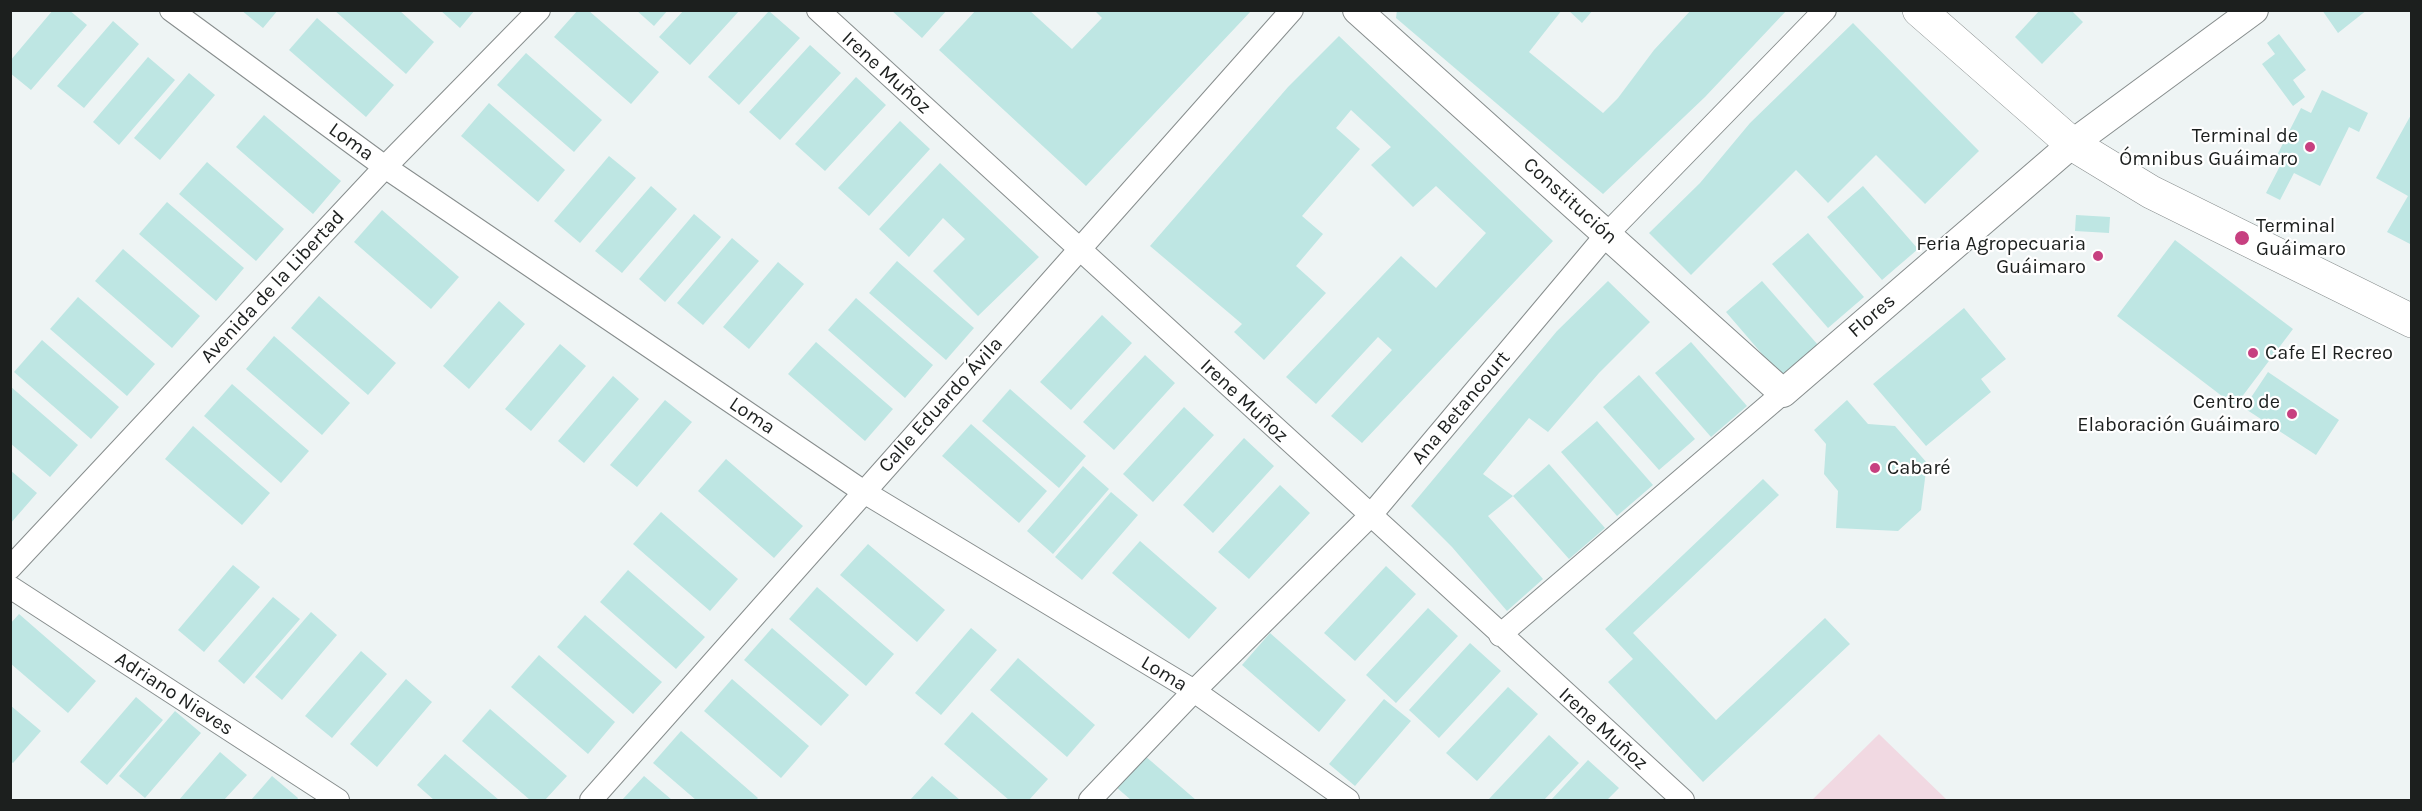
<!DOCTYPE html>
<meta charset="utf-8">
<style>
body{margin:0}
#map{position:relative;width:2422px;height:811px;overflow:hidden;background:#eef4f4;font-family:Karla,sans-serif}
canvas{display:block}
.frame{position:absolute;inset:0;border:12px solid #1c1f1e;pointer-events:none}
</style>
<div id="map">
<canvas width="2422" height="811"></canvas>
<div class="frame"></div>
</div>
<script>
const context = document.querySelector('canvas').getContext('2d');
context.lineJoin = 'round';
function paint(path, color) { context.fillStyle = color; context.fill(path, 'evenodd'); }
const shape = rows => new Path2D(rows.map(r => 'M' + r).join(''));
function trace(path, color, width, dash) { context.strokeStyle = color; context.lineWidth = width; context.lineCap = dash ? 'butt' : 'round'; context.setLineDash(dash || []); context.stroke(path); }
function write(font, color, halo, rows, align = 'center') {
  context.font = font + ' Karla,sans-serif'; context.lineWidth = 4.5; context.setLineDash([]); context.textBaseline = 'middle'; context.strokeStyle = halo; context.fillStyle = color; for (const [text, x, y, turn = 0] of rows) {
    context.save(); context.translate(x, y); context.rotate((+turn || 0) * Math.PI / 180); context.textAlign = isNaN(turn) ? turn : align; if (halo) context.strokeText(text, 0, 0); context.fillText(text, 0, 0); context.restore();
  }
}
paint(shape([
 [1879,734,1947,800,1812,800]
]), '#f1d9e2');
paint(shape([
 [53,10,69,10,87,25,31,90,10,73,10,61],
 [241,10,278,10,263,28],
 [334,10,399,10,434,42,406,74],
 [440,10,475,10,460,28],
 [578,10,588,10,659,72,631,104,554,37],
 [636,10,668,10,654,26],
 [684,10,740,10,690,65,659,37],
 [891,10,947,10,922,38],
 [976,10,1029,10,1072,49,1102,18,1094,10,1252,10,1086,186,939,50],
 [1397,10,1562,10,1529,52,1603,113,1618,98,1654,50,1691,10,1787,10,1705,97,1603,194,1396,18],
 [1568,10,1593,10,1582,23],
 [2040,10,2071,10,2083,22,2042,64,2015,37],
 [2322,10,2367,10,2338,33],
 [769,11,800,38,739,105,708,77],
 [317,18,394,85,366,117,289,50],
 [113,21,139,44,84,108,57,86],
 [1853,23,1979,151,1925,204,1876,155,1828,203,1796,170,1691,275,1649,233,1700,183,1750,123],
 [2279,34,2306,70,2293,80,2305,97,2293,106,2262,64,2275,54,2267,43],
 [1339,36,1553,241,1362,443,1331,416,1392,350,1378,337,1316,404,1286,377,1401,256,1436,288,1486,233,1436,186,1413,207,1371,165,1391,147,1351,110,1336,128,1360,149,1302,216,1323,234,1296,266,1326,293,1264,360,1234,332,1242,324,1150,246,1288,87],
 [810,45,841,73,780,140,749,112],
 [526,53,602,120,574,152,497,85],
 [148,57,175,80,119,145,93,122],
 [189,73,215,95,160,160,134,138],
 [856,77,886,105,825,171,795,144],
 [2322,90,2368,113,2359,132,2349,127,2320,186,2294,173,2280,200,2266,193,2280,166,2273,163,2301,108,2311,113],
 [489,103,565,170,538,202,461,136],
 [2412,113,2412,245,2387,232,2408,196,2376,178],
 [264,115,341,181,313,214,236,147],
 [900,121,930,149,869,216,838,188],
 [609,156,636,178,580,243,554,221],
 [207,162,284,229,256,261,179,194],
 [940,163,1039,257,978,316,933,271,965,239,943,218,909,257,879,229],
 [651,186,677,209,622,273,595,251],
 [1863,186,1918,249,1882,280,1827,217],
 [167,202,244,268,216,301,139,234],
 [382,210,459,277,431,309,354,242],
 [694,214,721,237,665,302,639,279],
 [2076,215,2110,217,2109,233,2075,231],
 [1808,233,1864,297,1828,328,1772,264],
 [732,238,759,261,703,325,677,303],
 [2175,240,2293,329,2235,406,2117,316],
 [123,249,200,316,172,348,95,281],
 [897,261,974,328,946,360,869,293],
 [778,262,804,284,749,349,723,327],
 [1608,281,1650,322,1599,373,1548,432,1529,418,1483,474,1513,496,1549,464,1605,528,1569,559,1513,496,1488,516,1543,579,1507,611,1452,547,1411,506,1557,331],
 [1762,281,1818,345,1781,376,1726,312],
 [319,296,396,363,368,395,291,328],
 [78,297,155,364,127,396,50,329],
 [856,298,933,365,905,398,828,330],
 [499,301,525,324,469,389,443,366],
 [1964,308,2006,359,1981,379,1991,392,1926,446,1873,384],
 [1102,315,1132,343,1071,410,1040,382],
 [274,336,350,403,322,435,246,369],
 [42,340,119,407,91,439,14,372],
 [816,342,893,409,865,441,788,374],
 [1691,342,1747,406,1711,437,1655,373],
 [560,344,586,366,531,431,505,409],
 [1145,355,1175,383,1114,450,1083,422],
 [2268,372,2339,420,2316,455,2244,408],
 [1639,375,1695,439,1659,470,1603,407],
 [613,376,639,399,584,463,558,441],
 [232,384,309,451,281,483,204,416],
 [10,386,78,445,50,477,10,443],
 [1010,389,1086,456,1059,488,982,421],
 [665,400,692,422,637,487,610,465],
 [1847,400,1868,424,1895,426,1927,463,1921,510,1898,531,1836,528,1838,491,1824,474,1826,444,1814,430],
 [1184,407,1214,435,1153,502,1123,474],
 [1597,421,1653,485,1617,516,1561,452],
 [971,424,1047,491,1019,523,942,456],
 [193,426,270,493,242,525,165,459],
 [1244,438,1274,466,1213,533,1183,505],
 [726,459,803,526,774,558,698,491],
 [1083,466,1109,489,1053,554,1027,531],
 [10,470,37,493,10,524],
 [1763,479,1779,495,1633,633,1716,720,1825,618,1850,644,1703,782,1608,682,1633,659,1605,629],
 [1280,485,1310,513,1249,579,1218,552],
 [1111,492,1138,515,1082,580,1055,557],
 [661,512,738,579,710,611,633,544],
 [1140,541,1217,608,1189,639,1112,573],
 [868,544,945,610,917,642,840,575],
 [233,565,260,587,204,652,178,630],
 [1386,566,1416,594,1355,661,1324,633],
 [628,570,705,637,676,669,600,602],
 [817,587,894,654,866,686,789,619],
 [273,597,300,619,244,684,218,661],
 [1428,608,1458,636,1396,703,1366,675],
 [311,612,337,635,282,700,255,677],
 [19,614,96,681,68,713,10,663,10,624],
 [585,615,662,682,633,714,557,647],
 [772,628,849,695,821,726,744,660],
 [971,628,997,650,941,715,915,693],
 [1270,633,1346,700,1319,732,1242,665],
 [1470,643,1501,671,1439,738,1409,710],
 [361,651,387,674,332,738,305,716],
 [539,655,615,722,588,754,511,687],
 [1018,658,1095,725,1067,757,990,690],
 [406,679,432,702,377,767,350,744],
 [732,679,809,746,781,778,704,711],
 [1508,687,1538,714,1477,781,1446,753],
 [136,697,163,720,107,785,80,762],
 [1384,699,1411,721,1355,786,1329,764],
 [10,705,41,731,13,763,10,761],
 [490,709,567,776,545,800,530,800,462,741],
 [175,711,201,733,145,798,119,776],
 [972,712,1048,779,1029,800,1009,800,944,744],
 [681,731,758,798,756,800,696,800,653,763],
 [1549,735,1579,763,1544,800,1488,800],
 [220,752,247,775,224,800,179,800],
 [445,754,499,800,434,800,417,785],
 [1144,755,1196,800,1131,800,1116,787],
 [1588,760,1619,788,1607,800,1551,800],
 [272,776,298,798,297,800,251,800],
 [644,776,672,800,622,800],
 [932,776,960,800,910,800]
]), '#bee6e3');
const minor = shape([
 [171,10,385,167,864,492,1194,691,1348,800],
 [818,10,1683,800],
 [10,568,385,167,539,10],
 [10,587,338,800],
 [1500,635,1783,393],
 [591,800,1292,10],
 [1090,800,1194,691,1370,516,1607,234,1825,10]
]);
const tertiary = shape([
 [1357,10,1783,393,2072,144,2254,10]
]);
const trunk = shape([
 [1919,10,2072,144,2151,192,2412,321]
]);
trace(minor, '#878d8d', 24);
trace(tertiary, '#878d8d', 30);
trace(trunk, '#878d8d', 34);
trace(minor, '#fff', 22);
trace(tertiary, '#fff', 28);
trace(trunk, '#fff', 33);
for (const [x, y, r, color] of [
 [2310,147,6,"#c74080"],
 [2242,238,8,"#c74080"],
 [2098,256,6,"#c74080"],
 [2253,353,6,"#c74080"],
 [2292,414,6,"#c74080"],
 [1875,468,6,"#c74080"]
]) { const dot = new Path2D(); dot.arc(x, y, r, 0, 2 * Math.PI); context.fillStyle = color; context.fill(dot); trace(dot, '#fff', 2); }
write('20px', '#1c1f1e', '#fff', [
 ["Irene Muñoz",886,73,42],
 ["Loma",351,142,36],
 ["Constitución",1570,201,42],
 ["Avenida de la Libertad",273,287,-47],
 ["Flores",1872,316,-41],
 ["Irene Muñoz",1244,401,43],
 ["Calle Eduardo Ávila",941,405,-48],
 ["Ana Betancourt",1461,408,-50],
 ["Loma",752,416,34],
 ["Loma",1164,674,31],
 ["Adriano Nieves",174,694,33],
 ["Irene Muñoz",1603,729,42]
]);
write('20px', '#1c1f1e', '#fff', [
 ["Terminal de",2298,136],
 ["Ómnibus Guáimaro",2298,159],
 ["Terminal",2256,226,"left"],
 ["Guáimaro",2256,249,"left"],
 ["Feria Agropecuaria",2086,244],
 ["Guáimaro",2086,267],
 ["Cafe El Recreo",2265,353,"left"],
 ["Centro de",2280,402],
 ["Elaboración Guáimaro",2280,425],
 ["Cabaré",1887,468,"left"]
], 'right');
</script>
